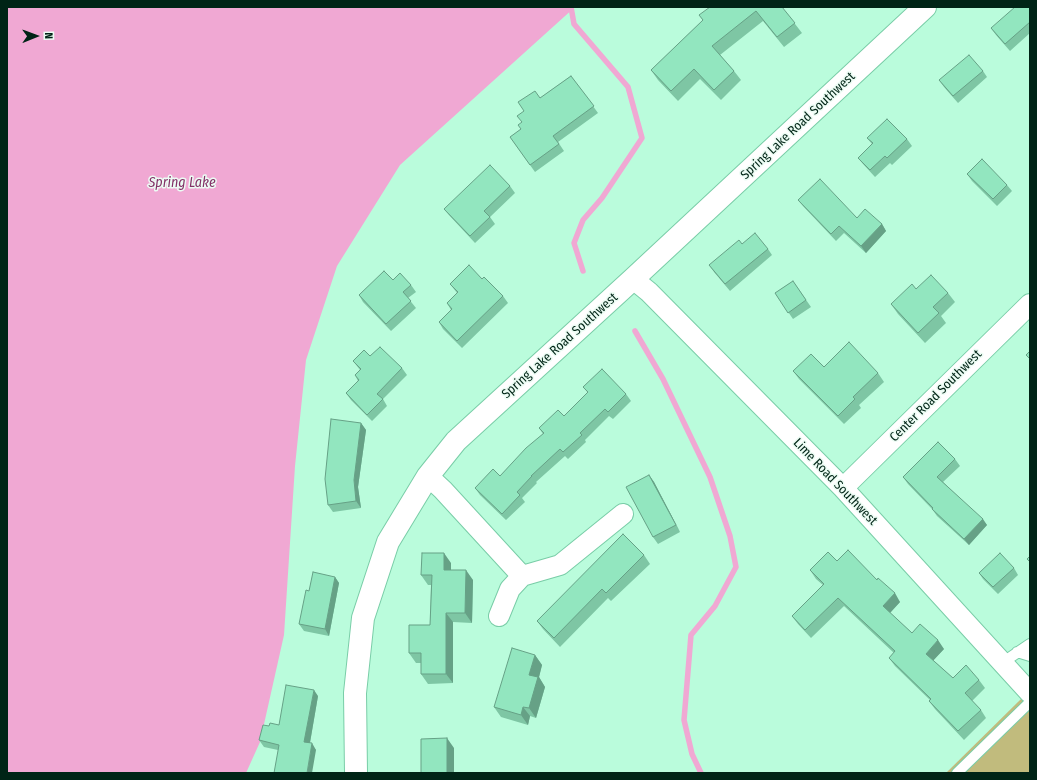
<!DOCTYPE html>
<style>
body{margin:0}
#map{position:relative;width:1037px;height:780px;overflow:hidden;background:#bafcdc;font-family:"Fira Sans Condensed",sans-serif}
canvas{display:block}
.frame{position:absolute;inset:0;border:8px solid #002416;pointer-events:none}
.north{position:absolute;left:16px;top:16px;width:40px;height:40px;-webkit-text-stroke:3px #ecfcf4;paint-order:stroke;rotate:89deg;font-size:11px;font-weight:700;line-height:16px;text-align:center;color:#002416}
.north::after{content:'';display:block;margin:auto;width:14px;height:18px;background:#002416;clip-path:polygon(50% 0,100% 100%,50% 72%,0 100%)}
</style>
<div id="map">
<canvas width="1037" height="780"></canvas>
<div class="frame"></div>
<div class="north">N</div>
</div>
<script>
const context = document.querySelector('canvas').getContext('2d');
context.lineJoin = 'round';
function paint(path, color) { context.fillStyle = color; context.fill(path, 'evenodd'); }
const shape = rows => new Path2D(rows.map(r => 'M' + r).join(''));
function trace(path, color, width, dash) { context.strokeStyle = color; context.lineWidth = width; context.lineCap = dash ? 'butt' : 'round'; context.setLineDash(dash || []); context.stroke(path); }
function write(font, color, halo, rows, align = 'center') {
  context.font = font + ' "Fira Sans Condensed",sans-serif'; context.lineWidth = 3; context.setLineDash([]); context.textBaseline = 'middle'; context.strokeStyle = halo; context.fillStyle = color; for (const [text, x, y, turn = 0] of rows) {
    context.save(); context.translate(x, y); context.rotate((+turn || 0) * Math.PI / 180); context.textAlign = isNaN(turn) ? turn : align; if (halo) context.strokeText(text, 0, 0); context.fillText(text, 0, 0); context.restore();
  }
}
paint(shape([
 [1021,699,1030,709,1030,773,946,773]
]), '#c1bb7d');
paint(shape([
 [7,7,575,7,400,165,337,266,306,360,295,466,284,635,260,742,246,773,7,773]
]), '#f0a8d3');
trace(shape([
 [571,7,574,24,628,87,642,138,602,198,583,220,574,243,583,271],
 [635,331,663,379,710,477,730,536,736,567,715,606,691,635,684,720,692,754,701,773]
]), '#f0a8d3', 5.5);
const service = shape([
 [1017,652,1030,656],
 [1002,663,1030,644],
 [957,773,1030,702]
]);
const minor = shape([
 [633,279,649,292,843,488,1030,693],
 [428,476,443,490,522,576],
 [843,488,1030,304],
 [499,616,510,589,522,576,560,565,623,514]
]);
const tertiary = shape([
 [356,773,355,693,363,618,388,542,428,476,456,441,633,279,925,7]
]);
trace(service, '#79cda7', 12);
trace(minor, '#79cda7', 22);
trace(tertiary, '#79cda7', 24);
trace(service, '#fff', 10);
trace(minor, '#fff', 20);
trace(tertiary, '#fff', 22);
paint(shape([
 [782,7,802,33,784,47,763,21,720,55,734,71,741,80,721,100,700,79,678,101,658,80,651,70,703,20,699,15],
 [1030,7,1030,33,1010,51,996,35,991,28],
 [983,71,987,77,958,103,944,87,939,80],
 [571,76,598,113,558,142,564,151,535,172,510,137,521,129,522,122,524,111,540,98],
 [867,138,907,139,912,146,892,165,890,163,875,177,863,164,858,158,872,144],
 [967,174,1007,185,1012,191,997,206,972,181],
 [510,186,515,193,490,217,495,224,475,243,449,215,444,209],
 [798,200,857,218,882,224,886,231,866,253,844,233,836,241,803,206],
 [742,244,768,249,772,255,730,291,714,272,709,265],
 [482,279,503,296,508,303,462,348,443,329,439,322,451,310,447,303,457,293,450,284],
 [393,280,411,285,416,292,408,298,416,308,391,331,363,302,359,295],
 [793,281,811,307,793,319,775,293],
 [916,289,948,293,955,302,941,316,946,323,925,343,898,314,891,304],
 [370,356,402,368,407,375,383,399,387,406,372,421,351,400,346,393,358,381,355,375,360,370,353,361],
 [824,367,878,373,884,382,859,405,861,408,844,424,799,379,793,371],
 [583,387,626,394,631,401,613,419,609,416,585,440,586,442,568,459,565,456,536,482,537,483,522,498,525,502,506,520,480,495,475,488,500,476,543,434,539,428,564,416,588,393],
 [361,423,366,430,358,487,361,508,333,512,328,505],
 [955,459,960,466,943,482,987,525,969,545,937,516,932,509,908,484,903,477],
 [649,475,654,482,680,532,658,544,653,537],
 [644,555,650,564,611,601,608,598,560,647,543,629,537,621],
 [837,561,877,580,900,602,890,613,912,633,944,649,933,660,953,678,979,680,985,688,972,701,981,710,986,718,964,740,935,709,929,701,930,700,895,666,889,658,894,653,844,606,811,638,798,624,792,616,823,585,816,579,810,570],
 [451,563,451,570,473,580,472,623,453,622,453,683,428,684,421,674,421,663,416,663,409,653,430,625,431,585,428,585,421,575],
 [1014,568,1018,575,998,594,983,579,979,573],
 [335,577,339,583,329,636,304,631,299,624,309,591],
 [535,655,542,665,539,677,545,687,536,718,530,716,528,725,501,717,494,707],
 [318,696,310,743,316,750,278,750,264,747,259,740,269,726,279,725]
]), '#7ec6a4');
paint(shape([
 [882,224,886,231,866,253,861,246],
 [361,423,366,430,358,487,361,508,356,501,354,480],
 [649,475,654,482,680,532,676,525],
 [983,519,987,525,969,545,964,539],
 [444,553,451,563,451,580,444,570],
 [466,570,473,580,472,623,465,613],
 [335,577,339,583,329,636,325,629],
 [895,593,900,602,889,614,883,606],
 [446,613,453,622,453,683,446,674],
 [938,640,944,649,932,662,926,654],
 [535,655,542,665,539,677,545,687,536,718,529,708,529,675],
 [314,690,318,696,309,748,304,742],
 [523,707,530,716,528,725,521,715],
 [447,738,454,748,454,773,447,773],
 [312,743,316,750,312,773,307,773]
]), '#66a186');
const building = shape([
 [710,7,782,7,795,23,777,37,756,11,712,46,734,71,714,90,694,69,671,91,651,70,703,20,699,15,710,7],
 [1015,7,1030,7,1030,22,1005,44,991,28,1015,7],
 [969,55,983,71,953,96,939,80,969,55],
 [571,76,594,106,553,136,559,144,530,165,510,137,521,129,518,125,522,122,517,116,524,111,518,102,535,91,540,98,571,76],
 [887,119,907,139,887,158,885,156,870,170,858,158,873,143,867,138,887,119],
 [982,159,1007,185,993,199,967,174,982,159],
 [490,165,510,186,484,211,490,217,470,236,444,209,490,165],
 [820,179,857,218,865,209,882,224,861,246,839,226,831,234,798,200,820,179],
 [755,233,768,249,725,284,709,265,739,240,742,244,755,233],
 [469,265,482,279,484,277,503,296,457,341,439,322,452,309,447,303,458,292,450,284,469,265],
 [384,271,393,280,400,273,411,285,403,292,411,301,386,324,359,295,384,271],
 [931,275,948,293,933,307,939,313,918,333,891,304,912,284,916,289,931,275],
 [793,281,806,300,788,313,775,293,793,281],
 [849,342,878,373,853,397,855,399,838,416,793,371,811,354,824,367,849,342],
 [380,347,402,368,377,394,383,399,367,415,346,393,359,380,355,375,361,369,353,361,364,350,370,356,380,347],
 [1030,351,1030,359,1026,355,1030,351],
 [602,369,626,394,608,412,605,409,580,433,582,435,563,452,560,449,531,476,532,476,517,492,520,495,502,514,475,488,493,469,500,476,526,448,544,433,539,428,558,410,564,416,588,392,583,387,602,369],
 [331,419,361,423,354,480,356,501,328,505,325,479,331,419],
 [938,442,955,459,937,477,983,519,964,539,932,509,933,508,903,477,938,442],
 [649,475,676,525,653,537,626,487,649,475],
 [623,534,644,555,606,593,602,589,554,638,537,621,623,534],
 [848,550,877,580,878,578,895,593,883,606,912,633,920,624,938,640,926,654,953,678,966,665,979,680,965,693,981,710,958,731,929,701,931,699,889,658,895,651,838,598,805,630,792,616,824,584,810,570,828,552,837,561,848,550],
 [422,553,444,553,444,570,466,570,465,613,446,613,446,674,421,674,421,653,409,653,409,625,430,625,432,575,421,575,422,553],
 [1000,553,1014,568,993,587,979,573,1000,553],
 [1030,556,1030,562,1027,559,1030,556],
 [313,572,335,577,325,629,299,624,306,590,309,591,313,572],
 [512,648,535,655,529,675,538,677,529,708,523,707,521,715,494,707,512,648],
 [286,685,314,690,304,742,312,743,307,773,274,773,279,745,259,740,263,725,269,726,270,723,279,725,286,685],
 [447,738,447,773,421,773,421,739,447,738]
]);
paint(building, '#92e6bf');
trace(building, '#66a186', 1);
write('13px', '#002416', '#ecfcf4', [
 ["Spring Lake Road Southwest",798,126,-43],
 ["Spring Lake Road Southwest",560,346,-42],
 ["Center Road Southwest",936,396,-45],
 ["Lime Road Southwest",835,482,46]
]);
write('italic 14px', '#833167', '#ecfcf4', [
 ["Spring Lake",182,183]
]);
</script>
